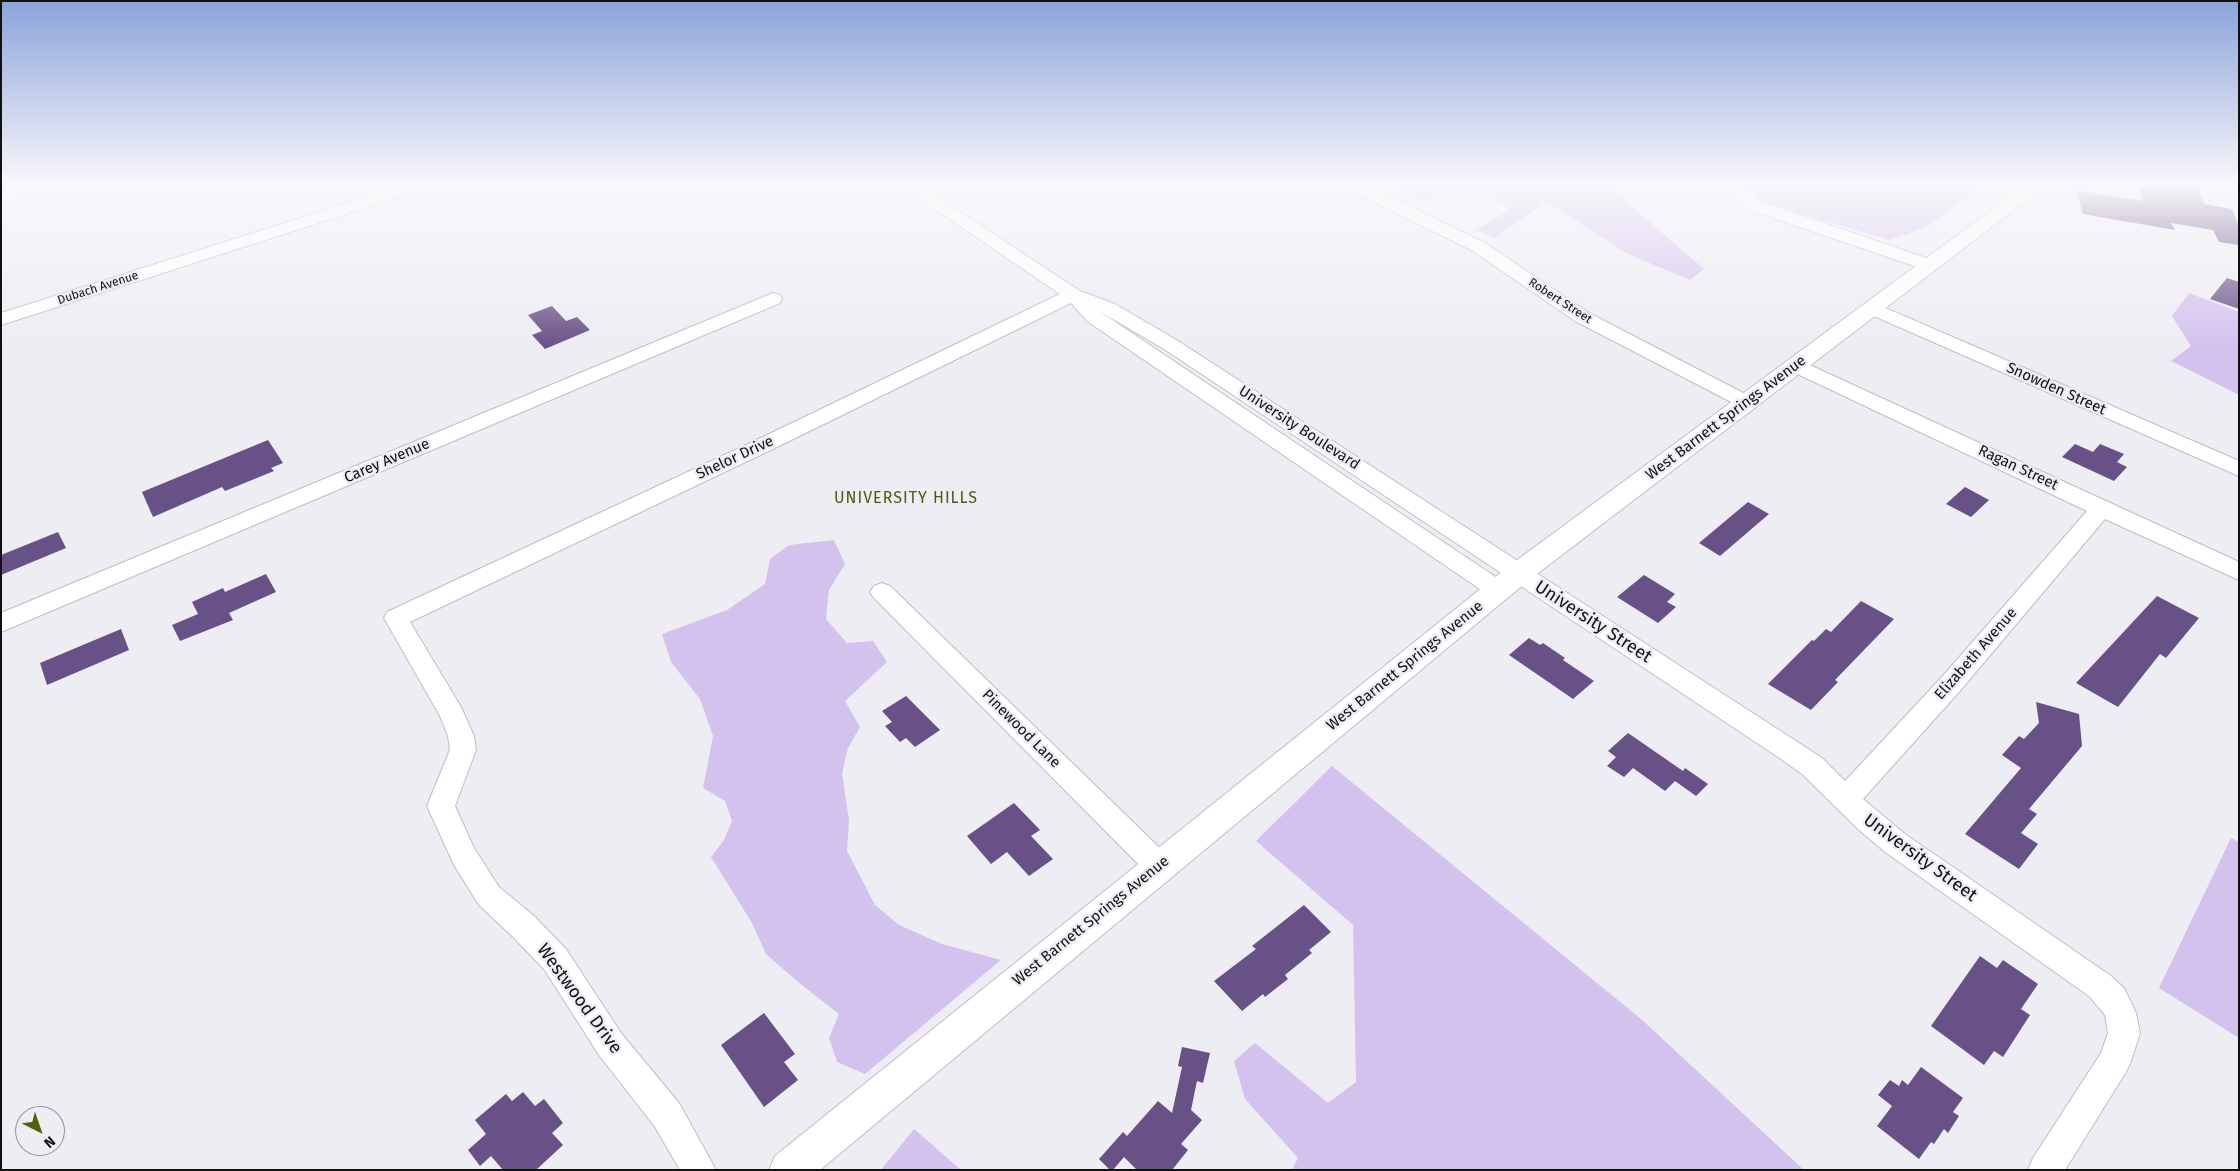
<!DOCTYPE html>
<style>
body{margin:0}
#map{position:relative;width:2240px;height:1171px;overflow:hidden;background:#efedf4;font-family:"Fira Sans",sans-serif}
canvas{display:block}
.frame{position:absolute;inset:0;border:2px solid #111012;pointer-events:none}
.north{position:absolute;left:15px;top:1106px;width:50px;height:50px;box-sizing:border-box;background:#efedf4;border:1px solid #96959a;border-radius:50%;rotate:139deg;font-size:14px;font-weight:700;line-height:20px;text-align:center;color:#111012}
.north::after{content:'';display:block;margin:auto;width:18px;height:22px;background:#50630d;clip-path:polygon(50% 0,100% 100%,50% 72%,0 100%)}
</style>
<div id="map">
<canvas width="2240" height="1171"></canvas>
<div class="frame"></div>
<div class="north">N</div>
</div>
<script>
const context = document.querySelector('canvas').getContext('2d');
context.lineJoin = 'round';
function paint(path, color) { context.fillStyle = color; context.fill(path, 'evenodd'); }
const shape = rows => new Path2D(rows.map(r => 'M' + r).join(''));
function trace(path, color, width, dash) { context.strokeStyle = color; context.lineWidth = width; context.lineCap = dash ? 'butt' : 'round'; context.setLineDash(dash || []); context.stroke(path); }
function write(font, color, halo, rows, align = 'center') {
  context.font = font + ' "Fira Sans",sans-serif'; context.lineWidth = 5; context.setLineDash([]); context.textBaseline = 'middle'; context.strokeStyle = halo; context.fillStyle = color; for (const [text, x, y, turn = 0] of rows) {
    context.save(); context.translate(x, y); context.rotate((+turn || 0) * Math.PI / 180); context.textAlign = isNaN(turn) ? turn : align; if (halo) context.strokeText(text, 0, 0); context.fillText(text, 0, 0); context.restore();
  }
}
paint(shape([
 [1394,184,1610,184,1638,212,1704,269,1690,280,1626,253,1561,211,1544,203,1494,238,1477,230,1510,209,1491,196,1474,190,1452,191,1425,201,1397,188],
 [1741,184,1983,184,1925,228,1890,240,1766,204],
 [2189,293,2239,312,2239,395,2171,361,2191,346,2172,316],
 [834,540,845,564,829,590,826,619,847,643,873,641,887,662,845,701,860,727,848,748,842,773,849,820,847,851,875,905,899,925,942,944,1001,960,865,1074,837,1062,829,1038,839,1014,798,982,766,954,752,923,711,857,724,840,732,821,725,801,703,788,713,736,700,699,671,662,662,634,727,610,765,584,770,559,789,545],
 [1332,766,1641,1019,1804,1170,1292,1170,1298,1158,1245,1099,1234,1061,1255,1043,1328,1103,1356,1082,1353,925,1256,841],
 [2231,838,2239,842,2239,1038,2159,988],
 [914,1129,961,1170,881,1170]
]), '#d3c2ee');
paint(shape([
 [2138,184,2183,184,2198,187,2204,204,2232,209,2239,226,2239,245,2219,242,2213,230,2171,223,2175,230,2083,214,2076,190,2143,201],
 [2227,278,2239,282,2239,309,2210,299],
 [552,306,566,321,577,317,590,330,545,349,532,335,542,331,528,315],
 [268,440,283,463,271,468,274,471,225,491,222,487,153,517,142,492],
 [2075,444,2093,452,2100,444,2124,454,2117,462,2127,467,2114,481,2062,457],
 [1965,487,1989,500,1971,517,1946,504],
 [1748,502,1769,514,1720,556,1699,543],
 [58,532,66,548,1,575,1,555],
 [266,574,276,592,229,613,233,620,180,641,172,625,198,614,192,602,223,588,225,592],
 [1644,575,1675,594,1667,602,1676,607,1658,623,1617,597],
 [2157,596,2199,618,2166,658,2160,654,2118,707,2076,683],
 [1861,601,1894,619,1835,680,1838,682,1811,710,1768,684,1812,640,1814,641,1826,629,1831,632],
 [121,629,129,650,47,685,40,663],
 [1529,638,1540,645,1543,643,1565,658,1563,660,1594,681,1573,699,1509,655],
 [906,696,940,730,915,747,906,738,900,742,885,726,892,722,882,711],
 [2036,702,2079,714,2082,746,2029,809,2037,814,2021,833,2038,844,2019,869,1965,834,2021,768,2002,755,2019,736,2024,739,2039,723],
 [1628,733,1683,771,1685,768,1708,784,1696,796,1675,781,1665,791,1633,768,1624,777,1607,766,1616,757,1608,751],
 [1014,803,1040,830,1031,836,1053,859,1029,876,1007,852,991,864,967,836],
 [1304,905,1331,932,1309,950,1312,953,1285,975,1288,979,1265,997,1263,994,1242,1011,1214,981,1256,949,1252,946],
 [1980,956,1997,968,2003,960,2038,984,2021,1009,2030,1015,2003,1057,1994,1051,1984,1065,1931,1026],
 [764,1013,795,1054,784,1062,798,1080,764,1107,721,1045],
 [1182,1047,1210,1053,1203,1083,1197,1081,1191,1110,1202,1120,1181,1144,1188,1150,1172,1170,1137,1170,1124,1157,1113,1170,1110,1170,1099,1159,1123,1132,1127,1136,1158,1101,1172,1113,1182,1067,1178,1066],
 [1921,1067,1963,1098,1953,1112,1959,1116,1948,1133,1944,1129,1934,1144,1931,1142,1919,1159,1877,1126,1892,1106,1878,1095,1890,1080,1899,1086,1902,1080,1908,1085],
 [523,1092,535,1106,544,1099,563,1123,552,1133,563,1145,536,1170,503,1170,491,1156,480,1166,468,1150,486,1134,475,1120,506,1094,512,1101]
]), '#685187');
const minor = shape([
 [31,184,57,184,55,187,1,202,1,192,31,184],
 [408,184,432,184,430,187,1,325,1,313,408,184],
 [898,184,917,184,1080,291,1115,304,1178,341,1799,743,1822,758,1845,781,1941,678,2087,511,1789,370,1786,366,1789,362,1803,362,2239,562,2239,580,2105,519,1959,692,1863,799,1905,834,2111,976,2124,988,2136,1013,2140,1033,2131,1061,2126,1072,2065,1170,2028,1170,2033,1158,2101,1053,2108,1033,2105,1015,2089,996,1885,852,1858,829,1802,774,1781,759,1164,349,1099,311,1506,584,1510,590,1506,596,1498,599,1490,596,1087,321,1071,303,777,447,410,622,461,707,474,736,476,750,455,806,474,848,499,887,534,916,566,949,621,1033,679,1103,716,1170,680,1170,655,1127,599,1055,544,969,512,936,479,905,454,865,427,806,450,750,448,736,440,716,384,618,387,612,763,437,1060,294,898,184],
 [1342,184,1363,184,1485,243,1589,313,1753,398,1756,402,1753,406,1746,408,1739,406,1575,321,1473,251,1344,187,1342,184],
 [1713,184,1732,184,1762,202,1935,261,1938,265,1935,269,1929,270,1923,269,1750,210,1713,184],
 [773,293,780,295,782,299,780,303,1,632,1,613,773,293],
 [1874,303,2239,461,2239,476,1867,313,1865,309,1867,305,1874,303],
 [882,583,890,586,1169,857,1173,866,1169,875,1159,879,1149,875,874,598,870,592,874,586,882,583]
]);
const tertiary = shape([
 [2027,184,2048,184,1529,580,820,1170,769,1170,775,1156,1509,566,2027,184]
]);
trace(minor, '#bfbdc4', 2);
trace(tertiary, '#bfbdc4', 2);
paint(minor, '#fff');
paint(tertiary, '#fff');
const sky = context.createLinearGradient(0, 0, 0, 348);
sky.addColorStop(0, '#8ba3da');
sky.addColorStop(0.53, '#f8f7fa');
sky.addColorStop(1, '#f8f7fa00');
context.fillStyle = sky;
context.fillRect(0, 0, 2240, 348);
write('12px', '#111012', '#efedf4', [
 ["Dubach Avenue",98,288,-18],
 ["Robert Street",1560,301,33]
]);
write('15px', '#111012', '#efedf4', [
 ["Snowden Street",2056,389,24],
 ["West Barnett Springs Avenue",1726,418,-37],
 ["University Boulevard",1299,428,33],
 ["Shelor Drive",735,458,-25],
 ["Carey Avenue",387,461,-23],
 ["Ragan Street",2018,468,25],
 ["Elizabeth Avenue",1976,654,-49],
 ["West Barnett Springs Avenue",1405,666,-39],
 ["Pinewood Lane",1021,729,45],
 ["West Barnett Springs Avenue",1091,921,-39]
]);
context.letterSpacing = '1px';
write('16px', '#4a5c10', '#efedf4', [
 ["UNIVERSITY HILLS",906,499]
]);
context.letterSpacing = '0px';
write('18px', '#111012', '#efedf4', [
 ["University Street",1593,622,33],
 ["University Street",1920,858,36],
 ["Westwood Drive",579,999,54]
]);
</script>
